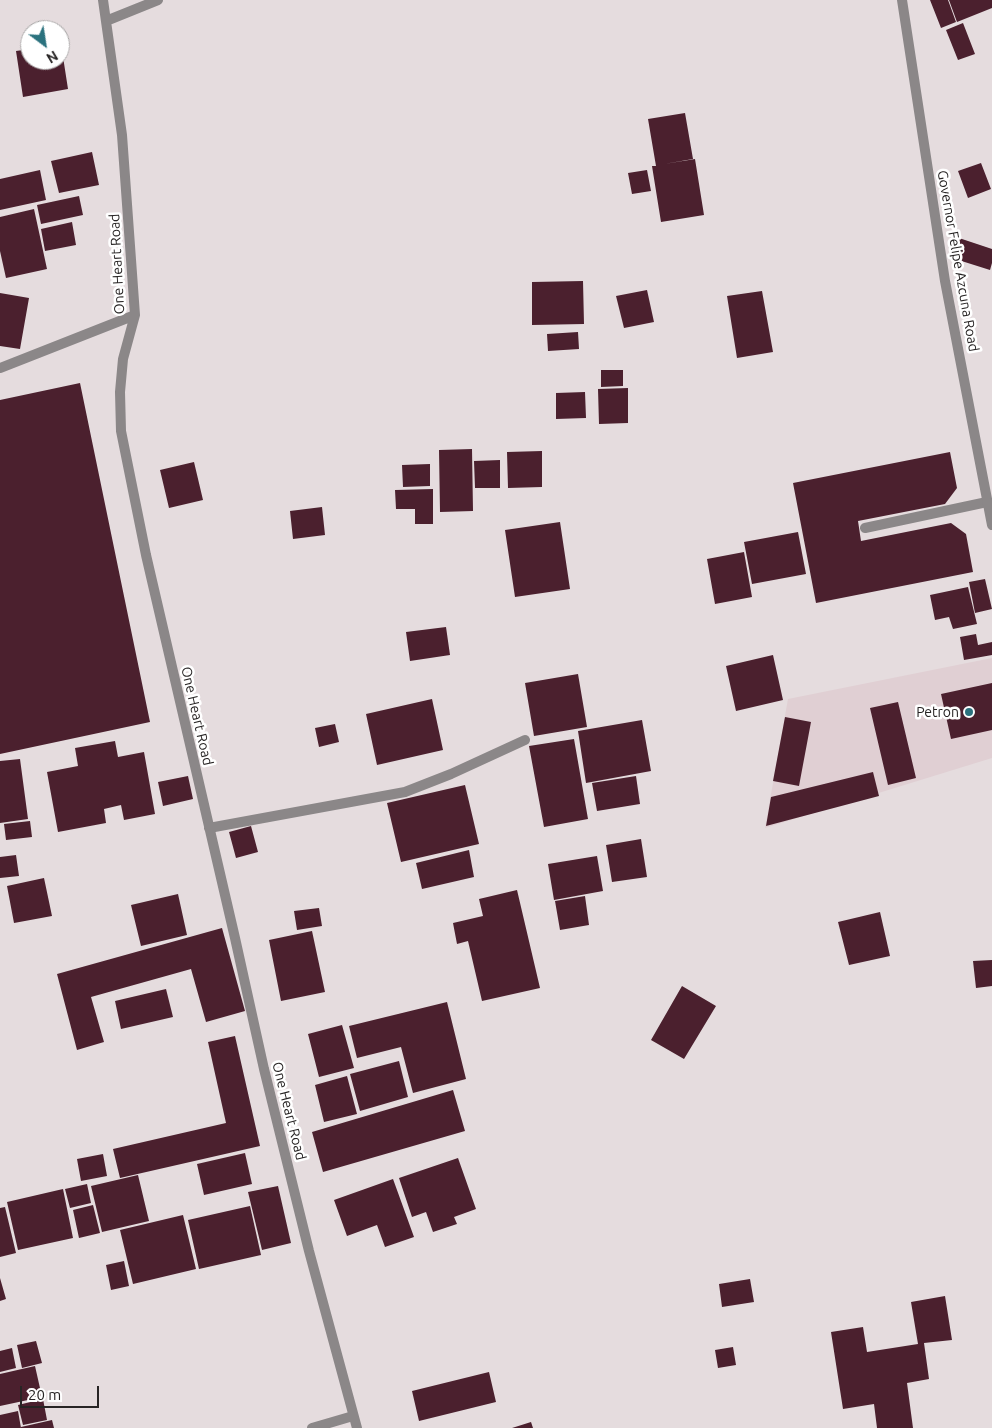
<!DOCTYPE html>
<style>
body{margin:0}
#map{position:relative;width:992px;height:1428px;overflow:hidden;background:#e5dcde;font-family:Ubuntu,sans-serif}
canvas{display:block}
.north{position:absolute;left:20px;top:20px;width:50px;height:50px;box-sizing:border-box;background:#fff;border:1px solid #a9a7a7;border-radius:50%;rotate:149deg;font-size:14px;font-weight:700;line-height:20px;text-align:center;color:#272424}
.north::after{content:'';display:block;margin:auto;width:18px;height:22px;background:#2b727e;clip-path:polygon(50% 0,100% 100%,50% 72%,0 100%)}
.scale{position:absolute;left:20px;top:1386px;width:79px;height:22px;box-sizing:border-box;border:2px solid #272424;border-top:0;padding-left:6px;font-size:15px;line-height:18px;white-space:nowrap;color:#272424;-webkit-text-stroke:4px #fff;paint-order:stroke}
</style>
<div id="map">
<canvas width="992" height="1428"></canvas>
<div class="north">N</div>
<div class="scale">20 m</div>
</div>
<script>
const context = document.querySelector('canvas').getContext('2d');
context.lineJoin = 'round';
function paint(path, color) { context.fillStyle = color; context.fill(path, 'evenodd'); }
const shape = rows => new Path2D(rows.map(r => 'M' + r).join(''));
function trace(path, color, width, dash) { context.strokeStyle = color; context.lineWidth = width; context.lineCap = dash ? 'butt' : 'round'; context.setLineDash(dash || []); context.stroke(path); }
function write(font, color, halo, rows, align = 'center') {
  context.font = font + ' Ubuntu,sans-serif'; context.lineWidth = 5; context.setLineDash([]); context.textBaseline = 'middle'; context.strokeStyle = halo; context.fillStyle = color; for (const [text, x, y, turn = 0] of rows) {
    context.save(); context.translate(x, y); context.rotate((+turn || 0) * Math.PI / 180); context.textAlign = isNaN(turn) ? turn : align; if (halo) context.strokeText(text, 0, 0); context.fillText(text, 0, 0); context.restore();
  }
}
paint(shape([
 [992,658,992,758,765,828,788,699]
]), '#e0cfd3');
paint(shape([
 [930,0,948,0,956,22,941,28],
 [949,0,992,0,992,8,957,22],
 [963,23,975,54,958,60,946,30],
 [60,44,61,44,68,89,23,97,16,51,30,49,30,60,60,60],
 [685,113,693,159,664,164,695,159,704,215,661,222,652,166,656,166,648,119],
 [92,152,99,185,59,193,51,161],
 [981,163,991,189,968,198,958,171],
 [40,170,46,200,0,210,0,179],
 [647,170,651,191,632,194,628,173],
 [79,196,83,215,41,224,37,205],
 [34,209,47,269,6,278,0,251,0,217],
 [72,222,76,245,45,251,41,229],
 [959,238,992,249,992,263,990,270,952,258],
 [583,281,584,324,532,325,532,282],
 [647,290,654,322,624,328,616,296],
 [762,291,773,352,737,358,727,296],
 [0,293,29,298,20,349,0,346],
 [578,332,579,349,548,351,547,334],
 [601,370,623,370,623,386,601,387],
 [80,383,150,722,0,754,0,400],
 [628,388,628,423,599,424,598,389],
 [585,392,586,418,556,419,556,393],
 [472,449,473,511,440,512,439,450],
 [542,451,542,487,508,488,507,452],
 [950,452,957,488,945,504,858,521,861,541,951,523,966,534,973,572,816,603,793,483],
 [500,460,500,488,475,488,474,461],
 [194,462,203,500,169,508,160,470],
 [430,464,430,486,403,487,402,465],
 [433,489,433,524,415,524,415,509,396,509,395,490],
 [322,507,325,535,293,539,290,511],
 [560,522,570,589,515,597,505,530],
 [798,532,806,574,752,584,744,542],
 [744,552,752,597,715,604,707,559],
 [985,579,992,609,975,613,969,582],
 [968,587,977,624,953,629,949,617,935,620,930,595],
 [446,627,450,655,410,661,406,632],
 [976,634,978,645,992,642,992,655,964,660,960,637],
 [773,655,783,700,736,711,726,666],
 [578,674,587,727,534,736,525,683],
 [992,683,992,730,951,739,941,694],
 [432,699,443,750,377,765,366,714],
 [898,702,916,778,888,785,870,708],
 [785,717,811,722,799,786,773,781],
 [642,720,651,771,586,783,578,731],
 [335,724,339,742,319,747,315,728],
 [574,739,588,819,544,827,529,746],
 [115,741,118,757,144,752,155,814,124,820,121,805,104,809,106,823,58,832,47,772,78,766,75,748],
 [20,759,28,819,0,823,0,761],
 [873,772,879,796,766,826,771,797],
 [188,776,193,799,163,806,158,782],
 [636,776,640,804,597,811,592,783],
 [465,785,479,844,401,862,387,803],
 [30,821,32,837,6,840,4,824],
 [251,826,258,852,236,858,229,832],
 [641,839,647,877,612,882,606,845],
 [469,850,474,877,422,889,416,863],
 [16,855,19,876,0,878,0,857],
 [597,856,603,891,554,900,548,864],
 [44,878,52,916,14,923,7,886],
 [517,890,540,988,482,1001,468,941,457,944,453,923,483,916,479,899],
 [178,894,187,935,141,946,131,905],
 [585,896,589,925,560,930,555,901],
 [319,908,322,926,297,930,294,911],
 [880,912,890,956,849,965,838,922],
 [222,928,245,1011,206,1022,191,969,91,997,104,1042,77,1050,57,974],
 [312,931,325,992,281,1001,269,940],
 [992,960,992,986,976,988,973,961],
 [682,986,716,1006,684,1059,651,1040],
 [166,989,173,1017,121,1029,115,1001],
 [447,1002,466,1079,413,1093,401,1047,357,1058,349,1026],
 [342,1025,354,1068,319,1077,308,1034],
 [235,1036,260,1146,120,1178,113,1149,226,1123,208,1042],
 [399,1061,408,1097,360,1111,350,1074],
 [347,1076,357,1114,324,1122,315,1085],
 [453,1090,465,1131,323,1172,312,1132],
 [245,1153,252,1184,204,1195,197,1164],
 [103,1154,107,1176,81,1181,77,1159],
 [458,1158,476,1209,454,1217,457,1224,433,1232,426,1212,412,1217,399,1178],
 [138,1175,149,1221,102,1232,91,1186],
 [393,1179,414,1237,385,1247,377,1225,347,1236,334,1200],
 [87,1184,91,1203,70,1208,65,1189],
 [278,1186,291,1243,262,1250,248,1192],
 [63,1189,73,1238,18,1250,7,1202],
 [93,1205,100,1233,79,1238,73,1210],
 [250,1206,261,1255,199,1269,188,1220],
 [5,1207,16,1253,0,1257,0,1208],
 [183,1215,196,1269,133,1284,120,1230],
 [124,1261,129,1286,111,1290,106,1265],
 [0,1278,6,1299,0,1301],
 [750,1279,754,1302,722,1307,719,1284],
 [945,1296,952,1340,924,1343,929,1379,907,1383,913,1428,877,1428,874,1404,843,1409,831,1332,863,1327,867,1352,918,1344,911,1302],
 [36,1341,42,1363,22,1368,17,1345],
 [733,1347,736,1365,718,1368,715,1350],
 [12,1348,16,1368,0,1372,0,1351],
 [35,1366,42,1397,0,1406,0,1374],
 [489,1372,496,1402,419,1421,412,1391],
 [43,1399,47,1420,23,1425,18,1405],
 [18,1411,21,1428,0,1428,0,1415],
 [52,1420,54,1428,21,1428,21,1427],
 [531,1422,533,1428,512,1428]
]), '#4b202e');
trace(shape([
 [865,528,987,502]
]), '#8b8788', 10);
trace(shape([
 [103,0,122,135,135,315,123,359,120,392,121,431,146,555,235,938,264,1069,309,1251,357,1428],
 [106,21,158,0],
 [0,368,135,315],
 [209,828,405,792,451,774,525,740],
 [312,1428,353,1416]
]), '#8b8788', 10);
trace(shape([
 [902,0,945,281,992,525]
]), '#8b8788', 10);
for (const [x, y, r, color] of [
 [969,712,5,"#2b727e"]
]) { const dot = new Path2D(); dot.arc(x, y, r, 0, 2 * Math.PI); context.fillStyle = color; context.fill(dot); trace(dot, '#fff', 2); }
write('14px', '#272424', '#fff', [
 ["Governor Felipe Azcuna Road",958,261,80],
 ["One Heart Road",117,264,-93],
 ["One Heart Road",197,716,77],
 ["One Heart Road",289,1111,76]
]);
write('14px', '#272424', '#fff', [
 ["Petron",959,712]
], 'right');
</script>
